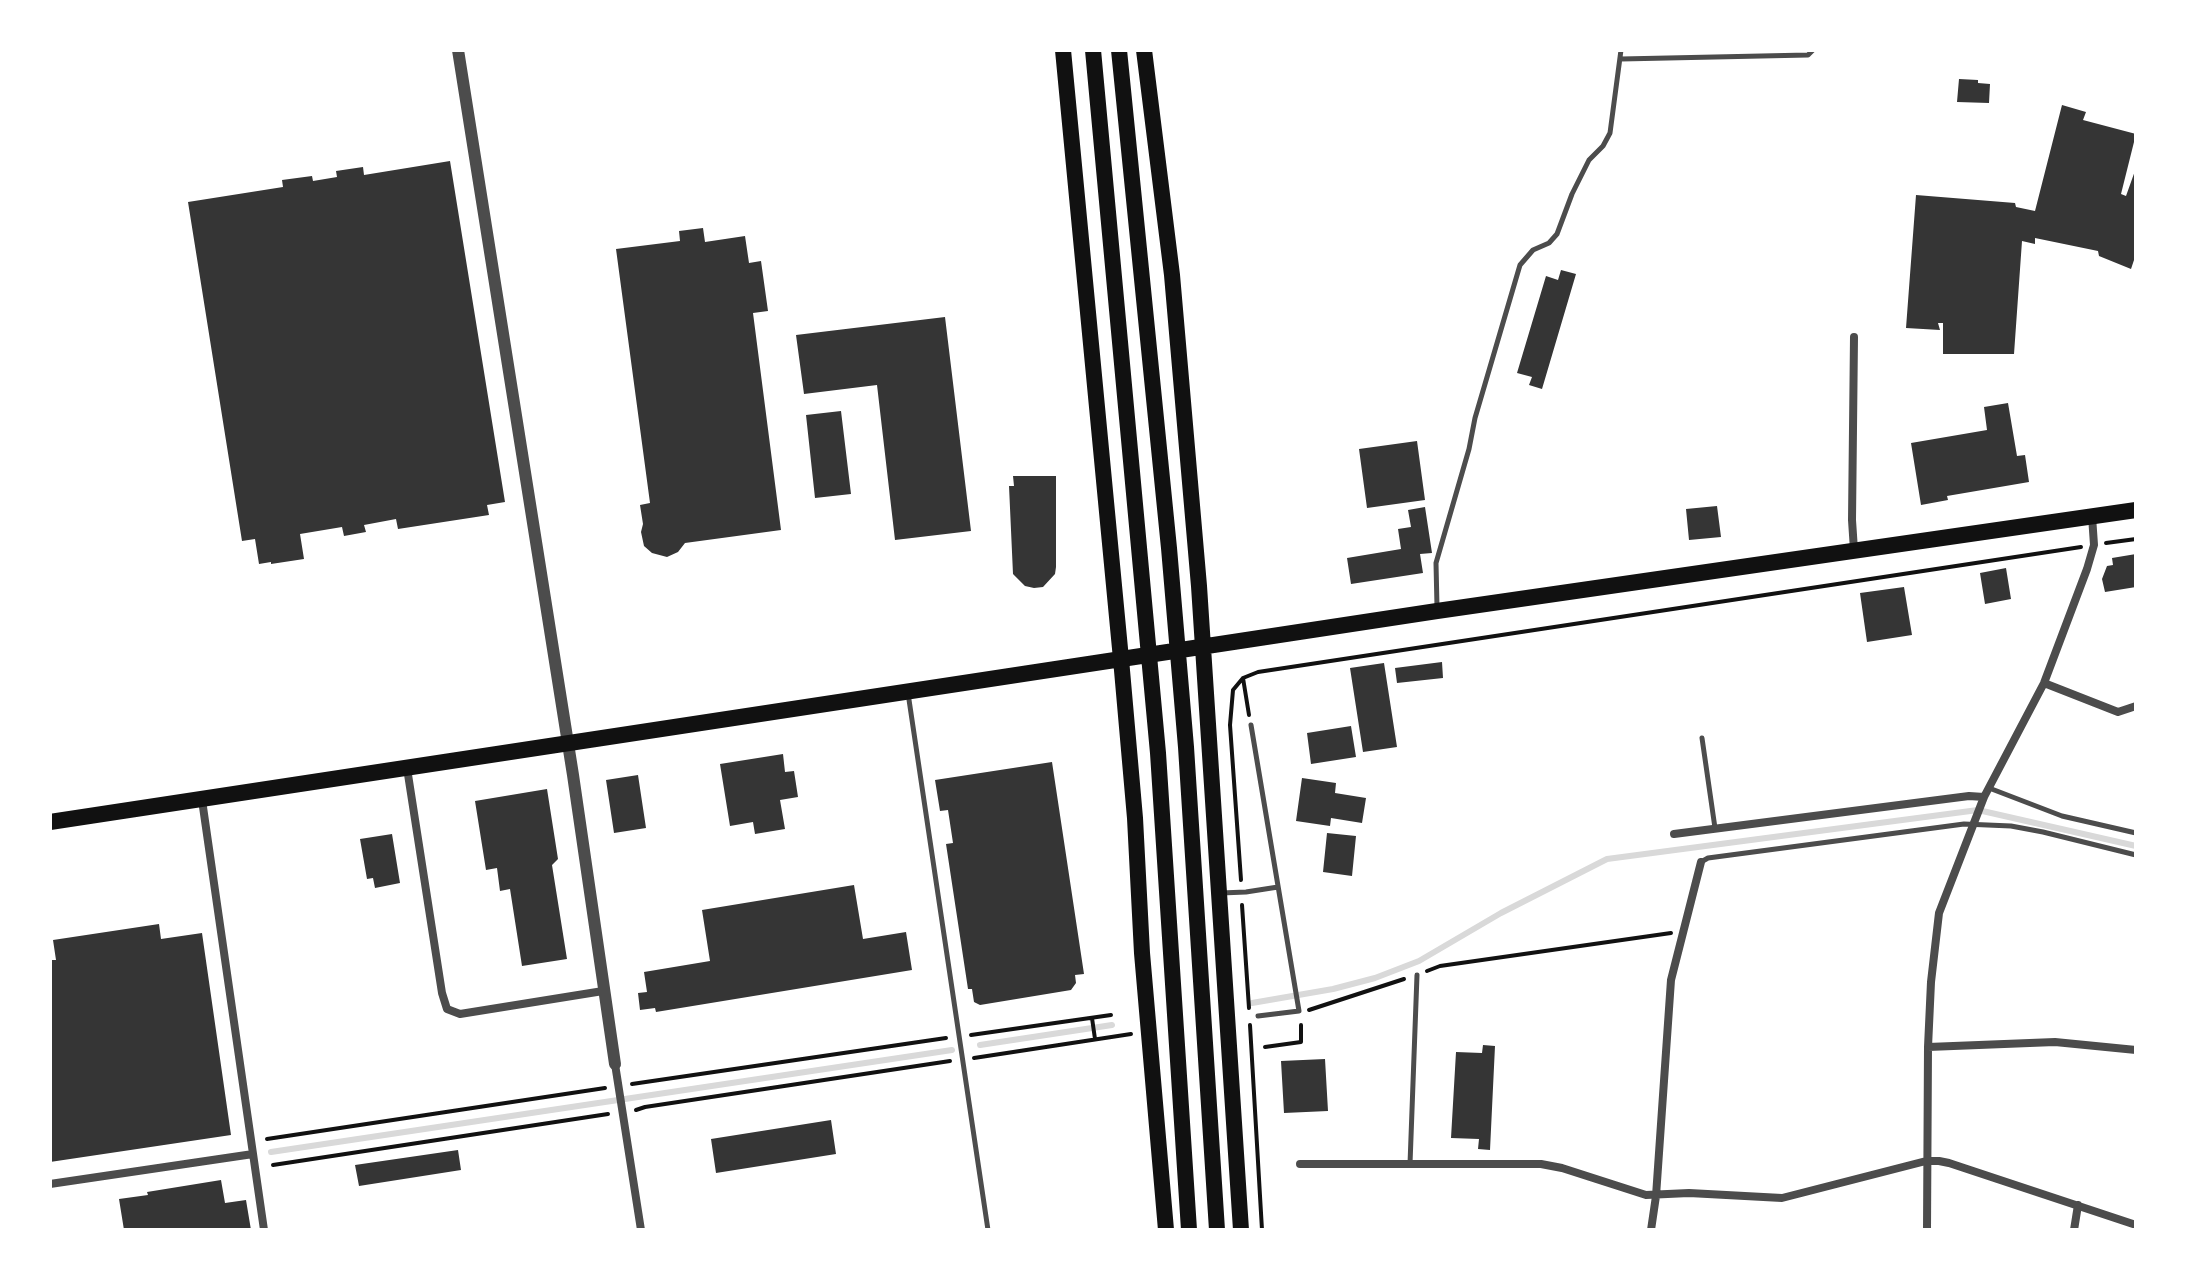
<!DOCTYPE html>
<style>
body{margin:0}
#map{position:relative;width:2186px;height:1280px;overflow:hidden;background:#fff;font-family:"Noto Sans",sans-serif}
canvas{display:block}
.frame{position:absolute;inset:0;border:52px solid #fff;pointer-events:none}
</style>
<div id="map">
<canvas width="2186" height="1280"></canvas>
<div class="frame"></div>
</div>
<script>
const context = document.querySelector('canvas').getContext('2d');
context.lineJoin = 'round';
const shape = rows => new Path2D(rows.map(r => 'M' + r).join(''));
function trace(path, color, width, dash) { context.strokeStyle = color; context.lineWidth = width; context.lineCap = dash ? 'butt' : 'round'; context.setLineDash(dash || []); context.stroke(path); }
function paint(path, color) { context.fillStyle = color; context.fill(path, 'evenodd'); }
trace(shape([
 [1252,1003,1333,989,1375,978,1419,961,1501,913,1607,859,1978,810,2136,846],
 [980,1045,1112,1025],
 [271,1152,952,1050]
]), '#d9d9d9', 6);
paint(shape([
 [1959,79,1978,80,1978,83,1990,84,1989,103,1957,102],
 [2062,105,2086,112,2083,120,2136,134,2121,194,2126,196,2136,168,2136,254,2131,269,2099,256,2098,251,2035,238,2035,244,2022,241,2014,354,1943,354,1943,323,1938,323,1940,330,1906,328,1916,195,2015,203,2016,207,2035,211],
 [450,161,505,502,487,505,489,515,398,529,396,519,364,525,366,532,344,536,342,527,300,534,304,559,271,564,271,562,259,564,255,539,242,541,188,202,283,187,282,180,312,176,313,181,337,177,336,171,363,167,364,175],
 [703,228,705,242,745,236,749,263,761,261,768,311,753,313,781,530,685,543,678,552,667,557,652,553,644,546,641,532,643,524,640,505,650,503,616,249,680,241,679,231],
 [1561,270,1576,274,1542,389,1529,385,1532,377,1517,373,1546,276,1558,280],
 [945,317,971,531,895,540,877,385,804,394,796,335],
 [2008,403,2017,456,2025,455,2029,482,1947,496,1948,500,1921,505,1911,443,1987,430,1984,407],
 [841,411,851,494,815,498,806,415],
 [1417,441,1425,500,1367,508,1359,449],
 [1013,476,1056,476,1056,567,1055,574,1043,587,1034,588,1025,586,1013,574,1009,486,1014,486],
 [1717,506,1721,537,1689,540,1686,509],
 [1425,507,1432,553,1420,554,1423,573,1351,584,1347,558,1401,549,1398,529,1411,527,1408,510],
 [2136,554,2136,587,2105,592,2102,579,2107,566,2113,565,2112,558],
 [2006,568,2011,599,1985,604,1980,573],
 [1904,587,1912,635,1867,642,1860,593],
 [1442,662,1443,678,1397,683,1395,668],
 [1384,663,1397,747,1363,752,1350,668],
 [1351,726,1356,757,1311,764,1307,733],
 [783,754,785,772,794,771,798,797,780,800,785,829,755,834,753,822,730,826,720,764],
 [1052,762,1084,974,1075,975,1076,983,1071,990,980,1005,974,1002,972,989,968,989,946,844,953,843,948,810,940,811,935,780],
 [638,775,646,828,614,833,606,780],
 [1302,778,1336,783,1335,793,1366,798,1362,823,1331,818,1330,826,1296,821],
 [547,789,558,859,552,865,567,959,522,966,510,889,500,891,497,868,486,870,475,801],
 [1327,833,1356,836,1352,876,1323,872],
 [392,834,400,883,375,888,373,878,367,879,360,839],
 [854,885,863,939,906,932,912,970,656,1012,655,1008,640,1010,638,993,647,992,644,972,710,961,702,910],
 [159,924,161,939,202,933,231,1135,50,1162,50,960,56,960,53,940],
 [1483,1045,1495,1046,1490,1150,1478,1149,1479,1139,1451,1138,1456,1052,1482,1053],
 [1325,1059,1328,1111,1284,1113,1281,1061],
 [831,1120,836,1154,716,1173,711,1139],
 [458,1150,461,1170,359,1186,355,1165],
 [221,1180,225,1203,246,1200,251,1230,124,1230,119,1199,148,1195,147,1192]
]), '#353535');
trace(shape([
 [2106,543,2136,539],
 [1243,678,1249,715],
 [1241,880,1230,725,1233,690,1243,678,1258,672,2081,547],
 [1242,905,1249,1008],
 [1427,971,1440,966,1671,933],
 [1309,1010,1404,979],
 [1092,1018,1095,1039],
 [1250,1025,1262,1230],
 [971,1035,1111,1015],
 [1265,1047,1301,1042,1301,1025],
 [974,1058,1131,1034],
 [632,1084,946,1038],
 [636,1110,645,1107,950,1061],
 [267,1139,605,1088],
 [273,1165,608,1114]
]), '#111', 4);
trace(shape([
 [1621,59,1808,55,1813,50],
 [1437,607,1436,563,1469,449,1475,418,1520,265,1533,250,1549,243,1557,234,1572,194,1589,160,1603,146,1610,133,1621,50],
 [908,693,988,1230],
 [1251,725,1299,1011,1258,1016],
 [1702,738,1715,828],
 [1989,788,2062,816,2136,833],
 [1701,862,1708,858,1964,824,2011,826,2043,832,2136,855],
 [1221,893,1246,892,1278,887],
 [1410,1164,1417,975]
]), '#4c4c4c', 5);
trace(shape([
 [1854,337,1852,520,1854,550],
 [2044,683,2118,712,2136,706],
 [407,768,442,993,447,1009,460,1014,603,991],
 [202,800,264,1230],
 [1674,834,1969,796,1984,797],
 [1928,1047,2055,1042,2136,1050],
 [615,1064,641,1230],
 [1300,1164,1541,1164,1562,1168,1646,1195,1689,1193,1782,1198,1926,1161,1939,1161,1949,1163,2136,1225],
 [50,1184,253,1154],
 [1651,1230,1656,1196,1671,980,1701,862],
 [1927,1230,1928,1047,1931,982,1939,913,1984,797,2044,683,2087,569,2094,545,2092,516],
 [2074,1230,2078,1205]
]), '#4c4c4c', 8);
trace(shape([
 [458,50,573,775,615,1064]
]), '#4c4c4c', 12);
trace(shape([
 [1063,50,1121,659,1135,818,1142,953,1166,1230],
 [1093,50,1158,753,1189,1230],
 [1119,50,1169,548,1186,747,1217,1230],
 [1144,50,1172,275,1199,586,1241,1230],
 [50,822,1437,611,2136,510]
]), '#111', 16);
</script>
